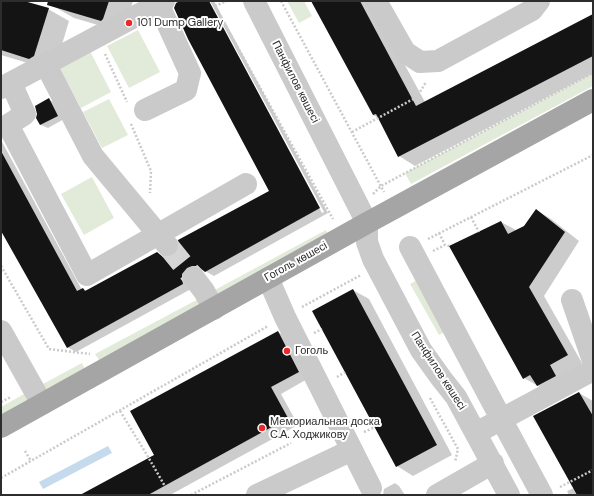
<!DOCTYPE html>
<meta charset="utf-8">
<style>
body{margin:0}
#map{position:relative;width:594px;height:496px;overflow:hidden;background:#fff;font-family:"DM Sans",sans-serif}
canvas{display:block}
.frame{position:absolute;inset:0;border:2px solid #2d2d2d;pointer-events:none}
</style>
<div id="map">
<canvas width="594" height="496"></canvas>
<div class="frame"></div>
</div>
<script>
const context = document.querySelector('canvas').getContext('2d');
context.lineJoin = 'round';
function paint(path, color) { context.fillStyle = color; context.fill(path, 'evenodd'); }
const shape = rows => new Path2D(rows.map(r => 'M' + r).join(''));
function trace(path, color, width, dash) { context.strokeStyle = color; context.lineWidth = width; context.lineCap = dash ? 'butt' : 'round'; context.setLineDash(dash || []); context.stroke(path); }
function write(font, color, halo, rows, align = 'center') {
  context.font = font + ' "DM Sans",sans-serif'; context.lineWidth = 4; context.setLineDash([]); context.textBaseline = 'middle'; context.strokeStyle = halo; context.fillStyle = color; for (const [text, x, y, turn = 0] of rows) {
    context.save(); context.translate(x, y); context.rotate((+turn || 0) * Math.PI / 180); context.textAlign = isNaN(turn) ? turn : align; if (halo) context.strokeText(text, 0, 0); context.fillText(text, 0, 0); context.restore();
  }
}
paint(shape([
 [287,1,304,1,312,16,299,23],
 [138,30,160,72,129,88,107,46],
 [90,51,111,92,81,108,59,67],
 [593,73,593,86,411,184,405,173],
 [109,99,128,135,102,148,83,112],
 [92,177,114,218,84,235,61,194],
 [326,230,329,237,215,298,211,292],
 [429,273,458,325,439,335,410,284],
 [204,296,207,301,99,360,95,354],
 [82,363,85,369,44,391,41,385],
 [24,394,27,400,1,415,1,407]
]), '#e2ebd9');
paint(shape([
 [108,446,112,453,43,489,39,482]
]), '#c5daec');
paint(shape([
 [1,1,20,1,48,9,69,21,55,68,51,70,1,55],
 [55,1,133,1,124,31,122,32,74,18,53,6],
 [182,1,208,1,322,213,324,212,210,1,214,1,328,213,214,276,205,271,201,270,196,273,191,289,76,352,67,347,1,227,1,140,82,290,83,289,88,291,165,258,175,256,270,191],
 [312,1,370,1,425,102,593,15,593,73,415,166,399,156,379,118,373,115],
 [49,100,56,103,64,119,48,128,41,125,37,118],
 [536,210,551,219,579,241,544,296,582,363,552,394,524,378,501,222,516,230,524,227],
 [353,290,369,299,452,455,413,476,397,466],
 [278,332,289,338,309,378,281,394,298,425,170,495,83,495,155,455],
 [579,393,593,401,593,495,569,495,567,491,574,488],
 [395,483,399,486,405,495,383,495,384,489]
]), '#0003');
paint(shape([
 [1,1,24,1,49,8,34,56,29,59,1,50],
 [48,1,109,1,103,19,101,21,47,5],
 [180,1,209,1,320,208,205,272,198,266,192,266,187,268,182,274,182,279,183,284,67,348,1,231,1,151,77,291,83,288,85,291,157,252,163,257,169,257,175,255,179,249,178,240,269,191,188,39,174,8,176,3],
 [311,1,360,1,416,106,593,14,593,56,398,157,376,114,373,115],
 [49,98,58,116,40,125,36,118,37,114,35,106],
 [536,209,565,232,529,287,568,355,550,365,556,376,537,386,530,375,523,379,449,246,501,221,508,234,524,226],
 [353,289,437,445,396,467,312,311],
 [278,331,299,372,271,387,288,418,148,495,80,495,154,455,130,411],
 [579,392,593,416,593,495,577,495,533,416]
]), '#141414');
trace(shape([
 [168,246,194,278]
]), '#d5d5d5', 22, [22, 11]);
trace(shape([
 [212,1,333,219],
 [281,1,384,192],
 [215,6,227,1],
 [105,54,127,102],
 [131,124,151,171,150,193],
 [352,132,417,97,426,82],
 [373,194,381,186,593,73],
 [471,217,479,232],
 [439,233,445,245,449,246],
 [428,239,593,155],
 [433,251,445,245],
 [1,266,49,349,90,354],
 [302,307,361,275],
 [314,333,322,329],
 [337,377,345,372],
 [430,398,458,449,455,462],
 [1,402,11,397],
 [120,411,147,455,170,495],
 [364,432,375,427],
 [25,451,31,461],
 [1,478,268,326],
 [560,487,593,470],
 [191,495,291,443]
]), '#cacaca', 2.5, [2, 2]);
trace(shape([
 [254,1,367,223,367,242,373,259,421,350,441,378,456,397,509,495],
 [376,1,405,52,420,62,438,61,532,10,539,1],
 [46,65,93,156,167,245],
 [11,83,25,114,8,125,87,275,246,184],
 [1,88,164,1],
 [145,110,186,90,190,73,157,1],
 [410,247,497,411],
 [194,278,204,291,214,309],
 [268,278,285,317,371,488],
 [572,300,593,361],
 [1,331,42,404],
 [506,428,542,495],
 [476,433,593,370],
 [257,495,352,450],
 [437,495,493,463]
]), '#cacaca', 22);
trace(shape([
 [1,427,367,223,593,100]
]), '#a5a5a5', 22);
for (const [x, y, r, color] of [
 [129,23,4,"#e92929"],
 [287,351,4,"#e92929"],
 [262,428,4,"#e92929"]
]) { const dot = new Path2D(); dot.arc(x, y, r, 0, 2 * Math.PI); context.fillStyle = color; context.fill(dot); trace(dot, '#fff', 1.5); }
write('11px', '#2d2d2d', '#fff', [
 ["101 Dump Gallery",137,23],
 ["Гоголь",295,351],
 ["Мемориальная доска",270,422],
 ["С.А. Ходжикову",270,435]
], 'left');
write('11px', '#2d2d2d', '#fff', [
 ["Панфилов көшесі",295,82,63],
 ["Гоголь көшесі",296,262,-29],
 ["Панфилов көшесі",438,371,57]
]);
</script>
